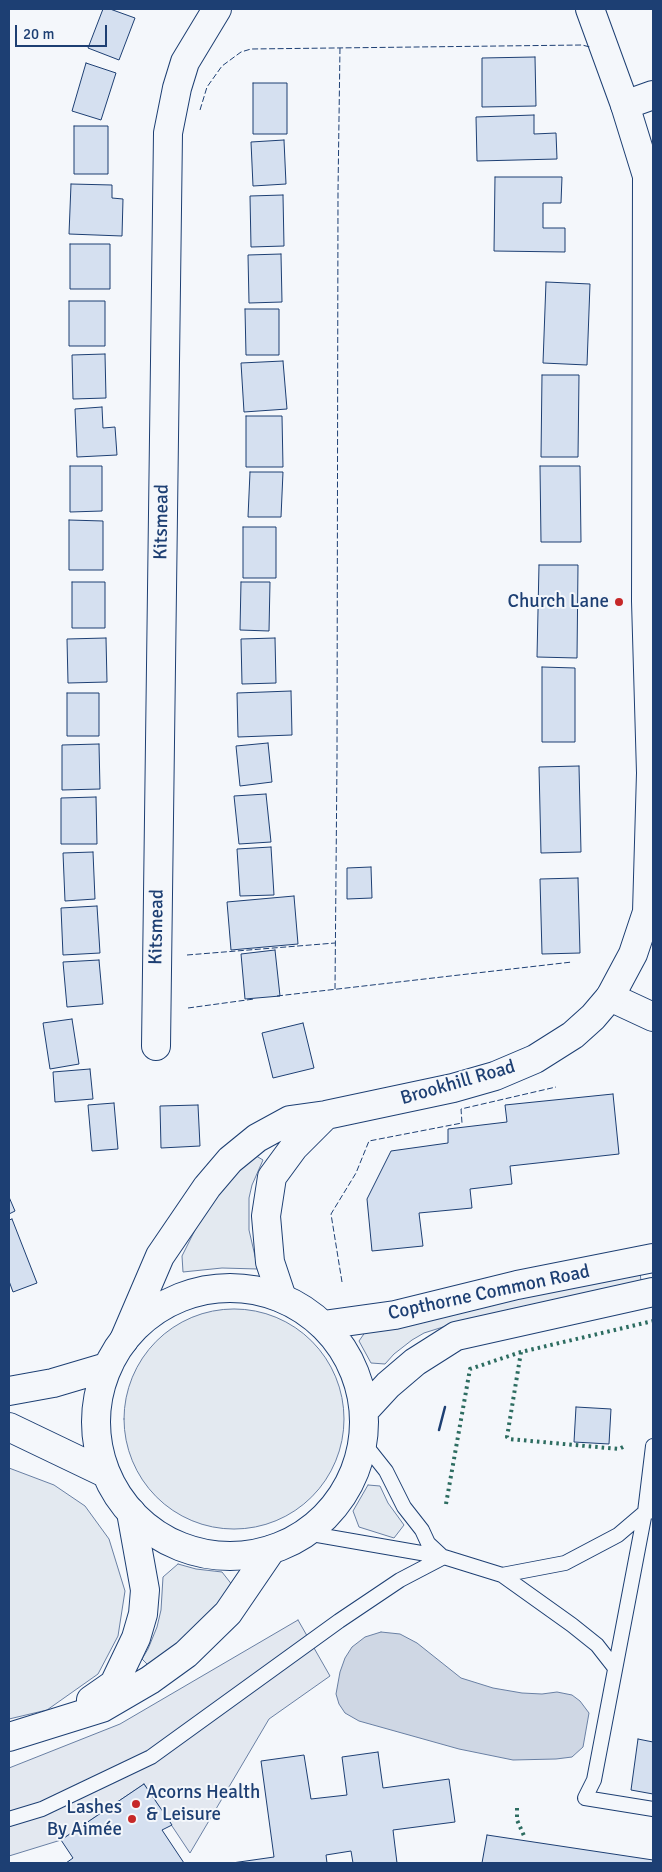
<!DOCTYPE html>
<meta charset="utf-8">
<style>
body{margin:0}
#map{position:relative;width:662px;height:1872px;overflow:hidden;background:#f4f7fb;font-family:Signika,sans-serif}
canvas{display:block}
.frame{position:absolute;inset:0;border:10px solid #1d3f73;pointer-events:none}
.scale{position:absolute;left:15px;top:25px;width:92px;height:22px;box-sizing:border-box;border:2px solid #1d3f73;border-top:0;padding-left:6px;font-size:15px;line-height:18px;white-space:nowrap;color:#1d3f73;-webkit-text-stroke:4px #f4f7fb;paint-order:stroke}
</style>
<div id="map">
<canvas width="662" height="1872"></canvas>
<div class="frame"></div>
<div class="scale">20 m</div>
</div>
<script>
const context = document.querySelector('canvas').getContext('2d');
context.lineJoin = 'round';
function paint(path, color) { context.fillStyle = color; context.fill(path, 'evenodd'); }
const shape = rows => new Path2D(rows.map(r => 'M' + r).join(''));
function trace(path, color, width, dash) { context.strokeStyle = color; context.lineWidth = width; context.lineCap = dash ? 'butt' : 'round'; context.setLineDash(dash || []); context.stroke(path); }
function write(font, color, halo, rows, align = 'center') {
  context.font = font + ' Signika,sans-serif'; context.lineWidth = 4; context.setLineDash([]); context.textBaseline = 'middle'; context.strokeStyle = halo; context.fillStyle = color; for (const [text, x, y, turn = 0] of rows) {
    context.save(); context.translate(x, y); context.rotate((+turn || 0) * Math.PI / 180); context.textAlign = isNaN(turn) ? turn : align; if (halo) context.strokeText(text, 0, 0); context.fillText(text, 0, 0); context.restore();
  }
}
const green = shape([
 [253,1154,263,1160,252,1185,249,1198,249,1230,258,1269,222,1268,183,1272,182,1256,203,1214,237,1170,253,1154],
 [640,1272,641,1281,462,1321,424,1333,412,1340,394,1354,385,1364,371,1363,359,1341,368,1328,446,1314,640,1272],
 '124 1419a110 110 0 1 1 220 0a110 110 0 1 1-220 0Z',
 [9,1468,54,1485,85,1506,109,1539,125,1591,118,1636,98,1674,47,1710,9,1719,9,1468],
 [368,1485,380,1486,388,1503,404,1525,394,1538,359,1527,353,1511,368,1485],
 [178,1564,196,1569,222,1572,233,1586,218,1604,180,1643,149,1666,142,1659,148,1649,157,1627,161,1610,163,1577,178,1564]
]);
paint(green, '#e3e9f0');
trace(green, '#687fa3', 1);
const parking = shape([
 [298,1620,330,1676,269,1719,190,1853,144,1784,61,1840,9,1856,9,1768,120,1724,298,1620]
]);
paint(parking, '#e3e8f0');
trace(parking, '#687fa3', 1);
const water = shape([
 [381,1632,400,1634,417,1643,461,1678,493,1688,522,1693,542,1694,557,1692,572,1695,580,1701,589,1713,583,1747,572,1757,556,1759,513,1760,459,1749,359,1721,345,1713,339,1704,336,1694,340,1672,345,1658,352,1647,365,1637,381,1632]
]);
paint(water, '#cfd7e4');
trace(water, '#687fa3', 1);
const building = shape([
 [103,9,110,9,135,18,119,60,88,48,103,9],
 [535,57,536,106,482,107,482,58,535,57],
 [86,63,116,73,101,120,72,111,86,63],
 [253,83,287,83,287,134,253,134,253,83],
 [534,115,534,134,556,133,557,159,477,161,476,117,534,115],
 [74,126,108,126,108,174,74,174,74,126],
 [284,140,286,184,253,186,251,142,284,140],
 [495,177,562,177,561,203,543,203,543,228,565,228,565,252,494,251,495,177],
 [71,184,112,185,112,198,123,199,122,236,69,234,71,184],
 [283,195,284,246,251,247,250,196,283,195],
 [70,244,110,244,110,289,70,289,70,244],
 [281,254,282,302,249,303,248,255,281,254],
 [546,282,590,284,587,365,543,363,546,282],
 [69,301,105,301,105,346,69,346,69,301],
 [245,309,279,309,279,355,246,355,245,309],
 [105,354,106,398,73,399,72,355,105,354],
 [283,361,287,409,244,412,241,363,283,361],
 [542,375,579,375,578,457,541,457,542,375],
 [102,407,103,428,115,427,117,455,77,457,75,409,102,407],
 [246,416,282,416,283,467,246,467,246,416],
 [70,466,102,466,102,511,70,512,70,466],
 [540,466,580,466,581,542,541,542,540,466],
 [250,472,283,472,281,517,248,517,250,472],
 [69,520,103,521,103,570,69,570,69,520],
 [243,527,276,527,276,578,243,578,243,527],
 [539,565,578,565,577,658,537,657,539,565],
 [72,582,105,582,105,628,72,628,72,582],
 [241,582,270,582,269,631,240,630,241,582],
 [106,638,107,682,68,683,67,639,106,638],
 [275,638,276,683,242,684,241,639,275,638],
 [542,667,575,668,575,742,542,742,542,667],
 [291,691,292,735,238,737,237,693,291,691],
 [67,693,99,693,99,736,67,736,67,693],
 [268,743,272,782,240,786,236,746,268,743],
 [99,744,100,789,62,790,62,745,99,744],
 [579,766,581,852,541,853,539,767,579,766],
 [266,794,271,842,239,844,234,796,266,794],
 [96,797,97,844,61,844,61,798,96,797],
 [271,847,274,895,240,896,237,849,271,847],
 [93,852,95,899,65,901,63,853,93,852],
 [371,867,372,898,347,899,347,868,371,867],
 [578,878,580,953,542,954,540,879,578,878],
 [294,896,298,944,231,950,227,902,294,896],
 [97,906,100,953,63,955,61,908,97,906],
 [275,950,280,996,245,999,241,954,275,950],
 [99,960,103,1004,67,1007,63,962,99,960],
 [72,1019,79,1064,50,1069,43,1023,72,1019],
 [303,1023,314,1068,273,1078,262,1033,303,1023],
 [90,1069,93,1099,55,1102,53,1072,90,1069],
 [613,1094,619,1154,510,1166,512,1184,470,1189,472,1208,419,1213,423,1246,372,1251,367,1199,391,1151,448,1143,448,1129,507,1122,505,1105,613,1094],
 [114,1103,118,1149,92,1151,88,1105,114,1103],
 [198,1105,200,1146,161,1148,160,1106,198,1105],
 [9,1197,15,1211,9,1214,9,1197],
 [12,1219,37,1283,13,1292,9,1281,9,1220,12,1219],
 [576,1407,611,1409,609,1444,574,1442,576,1407],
 [638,1739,653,1742,653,1794,631,1790,638,1739],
 [378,1752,383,1788,449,1779,455,1822,393,1830,397,1863,353,1863,351,1851,326,1855,327,1863,232,1863,274,1857,261,1761,304,1755,311,1799,347,1795,342,1757,378,1752],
 [144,1784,172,1825,162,1830,184,1863,66,1863,73,1858,61,1840,144,1784],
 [487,1835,653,1860,653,1863,482,1863,487,1835]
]);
paint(building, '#d5e0f0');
trace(building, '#1d3f73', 1);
const lane = shape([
 [363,1442,386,1471,404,1507,422,1530,428,1543,443,1557],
 [653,1446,645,1512,594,1780,585,1798,653,1809],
 [306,1533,444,1557,502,1575,572,1625,597,1645,615,1668],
 [502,1575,565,1563,618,1535,645,1512,649,1512],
 [9,1819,42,1809,151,1757,339,1621,400,1580,444,1557]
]);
const street = shape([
 [625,105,653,95],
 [610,997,653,1017],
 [156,1046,168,133,177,88,185,62,217,9]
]);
const secondary = shape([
 [282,1298,270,1262,266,1216,272,1177,294,1147,326,1115],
 [124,1340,160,1256,207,1187,230,1160,257,1138,290,1120,326,1115,453,1088,495,1076,535,1059,573,1035,593,1017,610,997,633,954,647,912,651,773,646,601,647,176,625,105,590,9]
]);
const primary = shape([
 [91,1700,114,1684,136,1638,143,1614,145,1590,131,1512],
 [9,1737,102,1708,150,1680,186,1654,228,1613,271,1550]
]);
const highway = shape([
 '96 1422a134 134 0 1 1 268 0a134 134 0 1 1-268 0Z',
 [323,1325,395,1315,517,1285,653,1258],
 [9,1391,53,1383,107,1367],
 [364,1411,388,1385,415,1362,456,1336,653,1292],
 [9,1427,105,1473]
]);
trace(lane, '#1d3f73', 16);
trace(street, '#1d3f73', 30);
trace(secondary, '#1d3f73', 30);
trace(primary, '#1d3f73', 30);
trace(highway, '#1d3f73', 30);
trace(lane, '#f4f7fb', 14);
trace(street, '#f4f7fb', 28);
trace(secondary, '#f4f7fb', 28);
trace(primary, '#f4f7fb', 28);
trace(highway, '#f4f7fb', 28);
trace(shape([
 [521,1352,507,1437,509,1439,619,1449,625,1446],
 [446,1504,470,1369,521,1352,653,1321],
 [517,1808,517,1820,525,1838]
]), '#2c6c60', 4, [2.5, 4]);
trace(shape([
 [200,110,207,87,222,66,241,52,251,49,582,45,590,47],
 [187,955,335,943],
 [335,989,337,758,338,191,340,47],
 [277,996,572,962],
 [188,1008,254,999],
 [342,1282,331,1214,356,1173,369,1141,462,1123,461,1109,556,1087]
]), '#1d3f73', 1, [6, 2.5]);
trace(shape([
 [439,1430,445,1407]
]), '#1d3f73', 2.5);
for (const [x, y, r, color] of [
 [619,602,5,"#c62828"],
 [136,1804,5,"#c62828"],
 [132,1819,5,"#c62828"]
]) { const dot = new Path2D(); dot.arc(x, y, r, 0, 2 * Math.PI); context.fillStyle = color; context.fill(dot); trace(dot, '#f4f7fb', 2); }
write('19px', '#1d3f73', '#f4f7fb', [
 ["Kitsmead",162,522,-89],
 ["Kitsmead",157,927,-89],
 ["Brookhill Road",458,1083,-16],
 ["Copthorne Common Road",489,1293,-12]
]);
write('19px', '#1d3f73', '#f4f7fb', [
 ["Church Lane",609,602],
 ["Acorns Health",146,1793,"left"],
 ["& Leisure",146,1815,"left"],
 ["Lashes",122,1808],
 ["By Aimée",122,1830]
], 'right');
</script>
